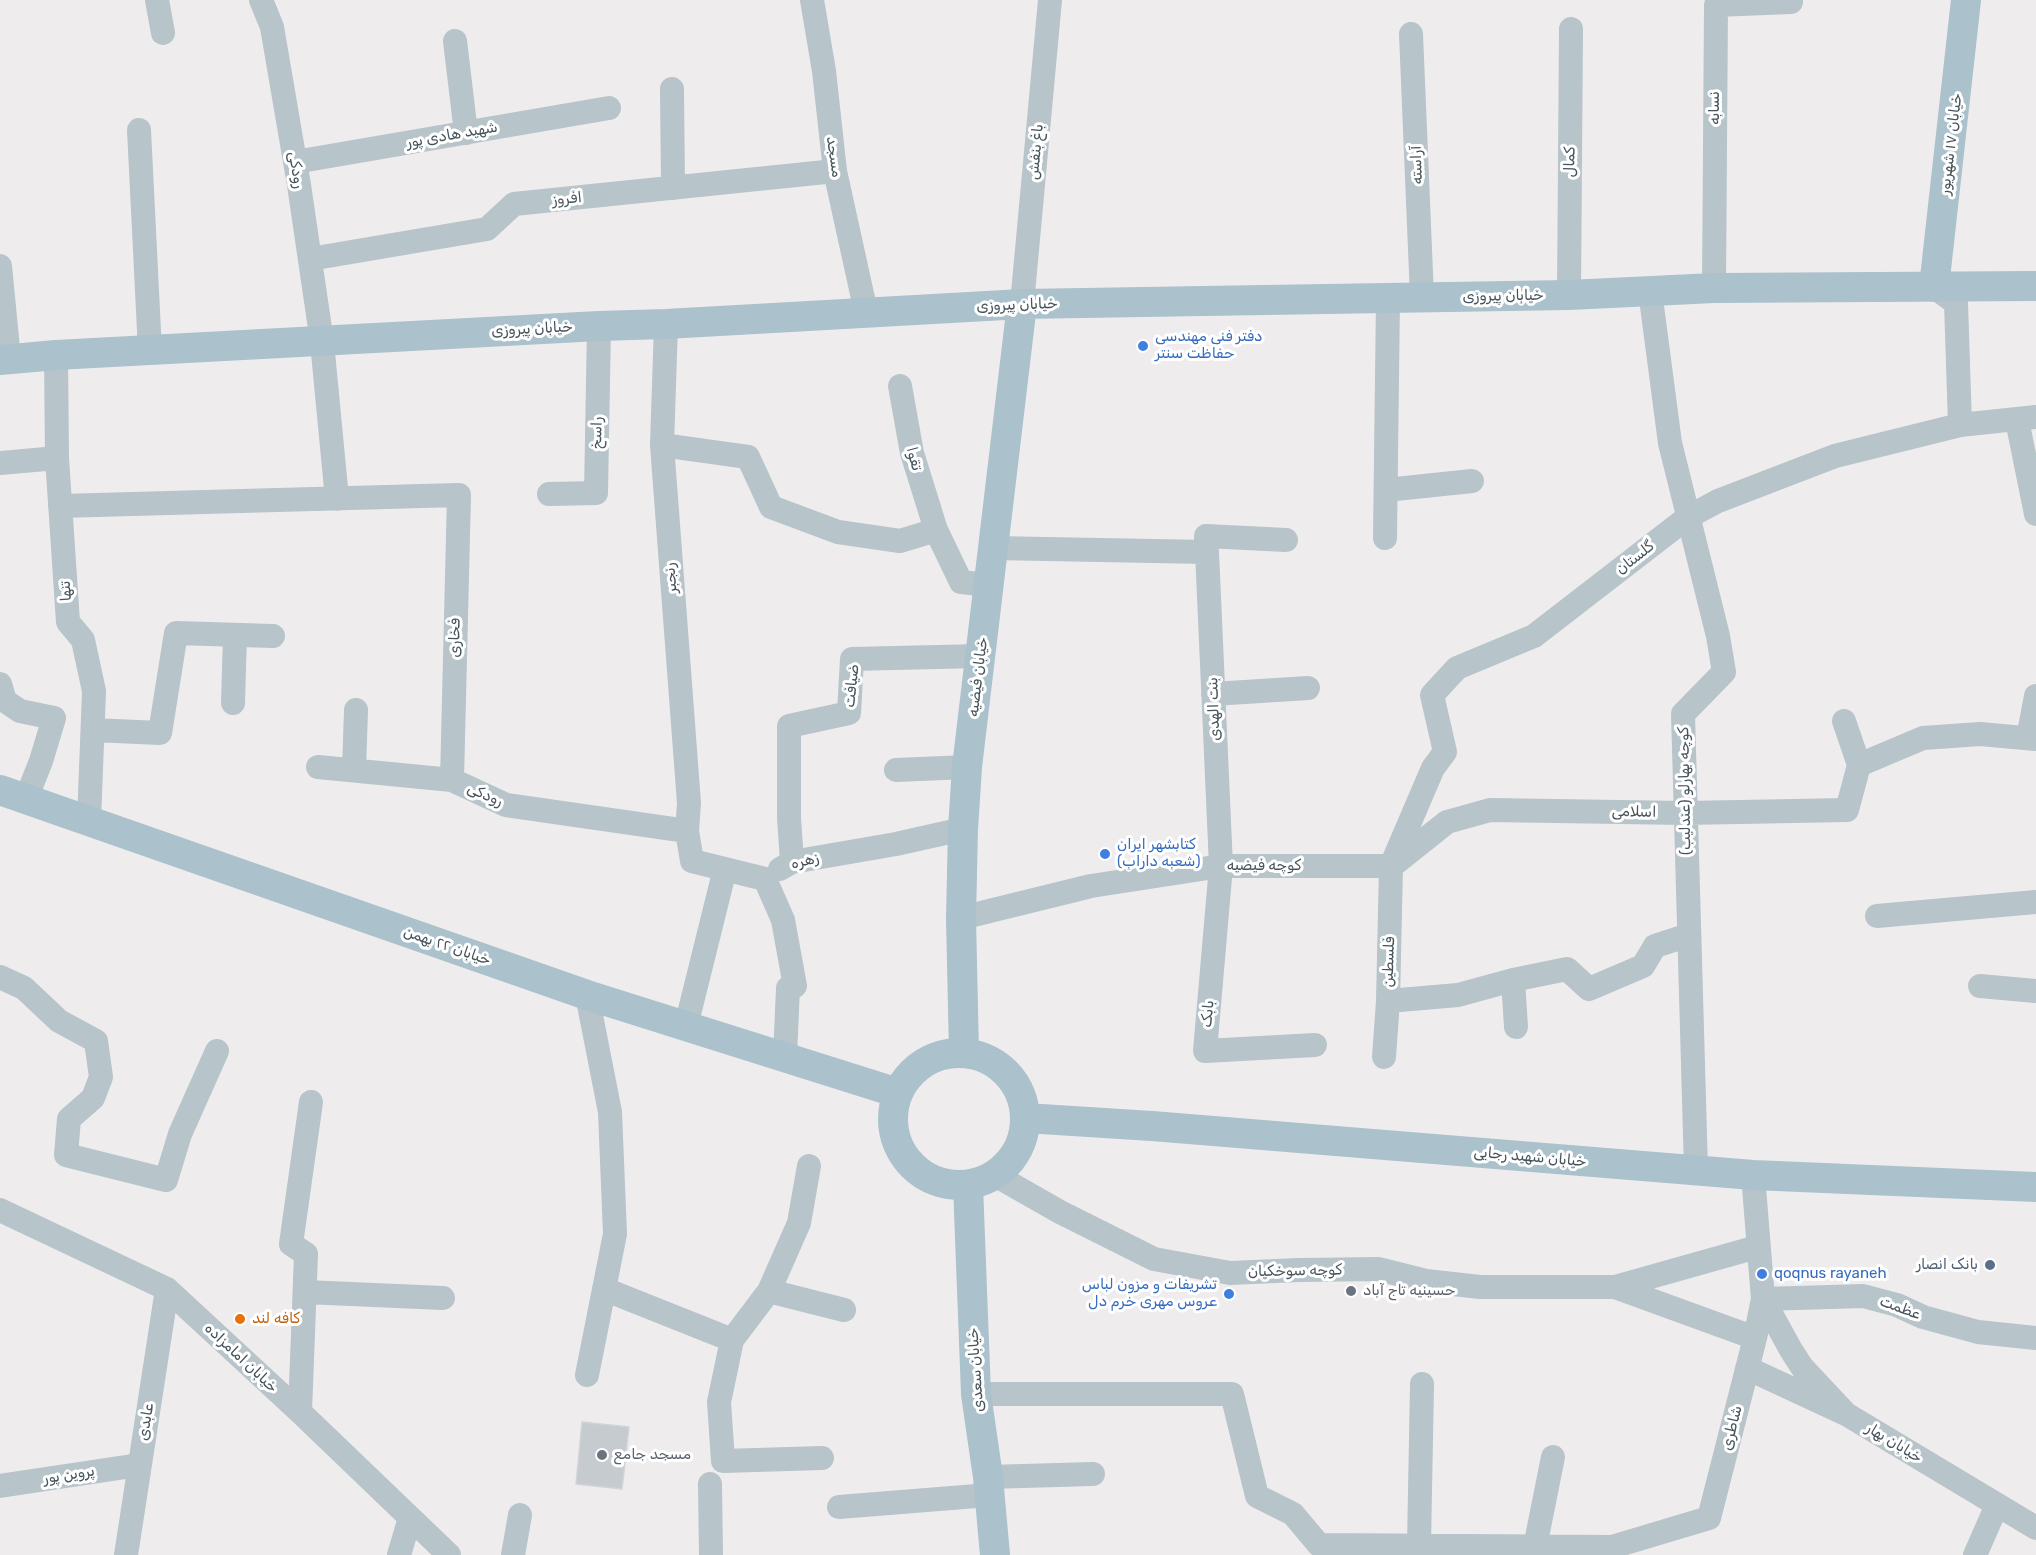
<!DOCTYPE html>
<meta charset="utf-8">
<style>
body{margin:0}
canvas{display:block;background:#efeced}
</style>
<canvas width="2036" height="1555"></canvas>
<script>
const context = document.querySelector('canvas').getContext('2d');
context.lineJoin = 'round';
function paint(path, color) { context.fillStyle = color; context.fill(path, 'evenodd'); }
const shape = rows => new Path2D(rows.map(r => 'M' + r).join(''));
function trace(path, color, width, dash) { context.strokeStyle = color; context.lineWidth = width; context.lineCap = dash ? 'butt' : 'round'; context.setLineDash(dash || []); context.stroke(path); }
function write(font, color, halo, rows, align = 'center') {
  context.font = font + ' Rubik,"Noto Sans Arabic",sans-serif'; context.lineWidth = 6; context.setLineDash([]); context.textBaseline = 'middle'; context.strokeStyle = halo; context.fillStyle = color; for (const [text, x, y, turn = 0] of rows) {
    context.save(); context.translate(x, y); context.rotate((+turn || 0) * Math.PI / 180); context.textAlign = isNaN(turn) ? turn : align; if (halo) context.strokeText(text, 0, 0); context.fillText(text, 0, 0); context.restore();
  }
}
const building = shape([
 [582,1422,629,1427,622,1489,576,1484,582,1422]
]);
paint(building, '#c6cbd0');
trace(building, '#d0d4d8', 1.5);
trace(shape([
 [157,0,163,33],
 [261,0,272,27,299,185,322,342,337,499],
 [812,0,824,71,835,171,866,312],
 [1411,34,1422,297],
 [455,41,466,133],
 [672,89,673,188],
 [139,130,150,351],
 [295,162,609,108],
 [310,259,487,229,514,204,835,171],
 [0,266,9,359],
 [1934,287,1956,303,1960,425],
 [1714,288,1716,5,1791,2,1791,0],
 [1650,291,1670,443,1718,636,1724,672,1683,714,1696,1170],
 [1569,295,1571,29],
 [1022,304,1050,0],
 [666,324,662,445,689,803,687,831,692,861,765,879],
 [56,355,57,458,68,622,83,640,94,691,89,821],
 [900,386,912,453,936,530,961,582,989,585],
 [2017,420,2036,514],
 [662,445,748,457,771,507,838,532,900,541,936,530],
 [0,463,57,458],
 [1386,490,1472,481],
 [549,494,596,493,599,326],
 [60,506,459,495,452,780],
 [1385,538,1388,298],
 [993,548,1207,552,1206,536,1286,540],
 [1207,552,1221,866,1205,1051,1315,1045],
 [0,684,5,701,20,711,54,718,41,761,26,799],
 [1213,694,1308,688],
 [233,703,235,635],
 [1844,721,1859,765,1923,738,1980,734,2036,739],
 [93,730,160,733,176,633,273,636],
 [2028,738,2036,696],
 [318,767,452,780,506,805,687,831],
 [354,770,356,710],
 [896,770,967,767],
 [792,862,789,818,789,726,849,713,852,659,980,656],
 [1393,865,1447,822,1490,810,1685,813,1847,810,1859,765],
 [780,869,792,862,896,844,963,829],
 [765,879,783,920,795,986,788,988,785,1057],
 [1877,916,2036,902],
 [961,918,1091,886,1221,866,1391,866],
 [0,977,24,988,59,1021,96,1041,101,1077,93,1098,69,1119,66,1155,166,1180,180,1134,217,1051],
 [1513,980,1567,969,1589,989,1643,966,1655,946,1689,935],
 [1980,986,2036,991],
 [1388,1001,1458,995,1513,980,1516,1027],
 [686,1026,725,869],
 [1384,1057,1388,1001,1391,866,1433,768,1445,752,1432,695,1457,668,1534,636,1688,517,1718,501,1835,456,1960,425,2036,417],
 [995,1175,1060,1212,1154,1259,1230,1273,1299,1270,1378,1269,1426,1281,1480,1287,1615,1287,1757,1247],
 [0,1210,167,1289,300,1412,449,1555],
 [1615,1287,1755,1338],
 [604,1289,732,1340,769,1291,799,1223,809,1166],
 [769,1291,844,1310],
 [305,1292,443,1298],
 [732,1340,719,1402,723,1461,822,1458],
 [1747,1368,1846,1414,2036,1528],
 [587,1375,615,1234,610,1112,587,995],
 [976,1394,1232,1394,1257,1496,1293,1514,1319,1545],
 [300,1412,306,1254,291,1244,311,1102],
 [1846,1414,1802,1367,1791,1350,1763,1299,1863,1296,1897,1305,1923,1317,1978,1332,2036,1338],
 [988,1477,1093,1474],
 [710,1484,711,1555],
 [0,1486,139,1465],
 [839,1507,989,1495],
 [1319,1545,1612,1547,1709,1518,1755,1338,1763,1299,1753,1175],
 [1419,1545,1422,1384],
 [1535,1547,1553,1457],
 [126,1555,167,1289],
 [399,1555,410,1518],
 [513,1555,520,1515],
 [1975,1555,1997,1505]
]), '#b7c4ca', 24);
trace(shape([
 [1934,287,1966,0],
 [0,360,56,355,599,326,666,324,1022,304,1569,295,1714,288,2036,286],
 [0,790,587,995,898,1093],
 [964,1053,961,918,963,829,967,767,1022,304],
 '893 1119a66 66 0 1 1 132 0a66 66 0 1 1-132 0Z',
 [1025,1118,1152,1126,1753,1175,2036,1187],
 [968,1185,976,1394,988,1477,995,1555]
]), '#abc1cc', 30);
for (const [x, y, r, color] of [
 [1143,346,6,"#3f7fe0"],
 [1105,854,6,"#3f7fe0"],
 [1990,1265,6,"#5c6f8a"],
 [1762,1274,6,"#3f7fe0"],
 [1351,1291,6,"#6b7280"],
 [1229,1294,6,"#3f7fe0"],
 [240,1319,6,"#e8710a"],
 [602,1455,6,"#6b7280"]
]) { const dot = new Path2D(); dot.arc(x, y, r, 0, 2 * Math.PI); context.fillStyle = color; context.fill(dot); trace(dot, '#fff', 2); }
write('15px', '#45535a', '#fff', [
 ["نسابه",1715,108,-90],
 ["شهید هادی پور",452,135,-10],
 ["خیابان ۱۷ شهریور",1951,144,-83],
 ["باغ بنفش",1036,152,-85],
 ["مسجد",834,157,82],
 ["کمال",1570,162,-89],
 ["آراسته",1417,165,-92],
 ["رودکی",296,170,81],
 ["افروز",567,199,-6],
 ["خیابان پیروزی",1503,296,-1],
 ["خیابان پیروزی",1017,305,-2],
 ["خیابان پیروزی",532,329,-3],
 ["راسخ",597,433,-89],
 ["تقوا",914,459,75],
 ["گلستان",1635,558,-38],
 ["رنجبر",671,578,-94],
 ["تنها",66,591,-94],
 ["فخاری",455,638,-89],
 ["خیابان فیضیه",978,677,-83],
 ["ضیافت",852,686,-84],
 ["بنت الهدی",1214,709,-92],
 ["کوچه بهارلو (عندلیب)",1685,791,-91],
 ["رودکی",485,795,24],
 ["اسلامی",1634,812,1],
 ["زهره",805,861,-14],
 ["کوچه فیضیه",1264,866],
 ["خیابان ۲۲ بهمن",447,946,19],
 ["فلسطین",1389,962,-88],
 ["بابک",1208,1014,-85],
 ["خیابان شهید رجایی",1530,1157,5],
 ["کوچه سوخکیان",1295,1271,-1],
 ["عظمت",1900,1308,20],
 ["خیابان امامزاده",241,1358,43],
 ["خیابان سعدی",976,1370,-94],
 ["عابدی",146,1422,-81],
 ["شاطری",1732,1428,-76],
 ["خیابان بهار",1894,1443,31],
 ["پروین پور",69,1475,-9]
]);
write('15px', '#366cbe', '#fff', [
 ["دفتر فنی مهندسی",1155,337],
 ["حفاظت سنتر",1155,354],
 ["کتابشهر ایران",1117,845],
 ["(شعبه داراب)",1117,862],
 ["qoqnus rayaneh",1774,1274],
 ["تشریفات و مزون لباس",1217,1285,"right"],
 ["عروس مهری خرم دل",1217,1302,"right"]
], 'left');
write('15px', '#4e5e75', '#fff', [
 ["بانک انصار",1978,1265]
], 'right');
write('15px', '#5b616d', '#fff', [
 ["حسینیه تاج آباد",1363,1291],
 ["مسجد جامع",614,1455]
], 'left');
write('15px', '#c56008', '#fff', [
 ["كافه لند",252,1319]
], 'left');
</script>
